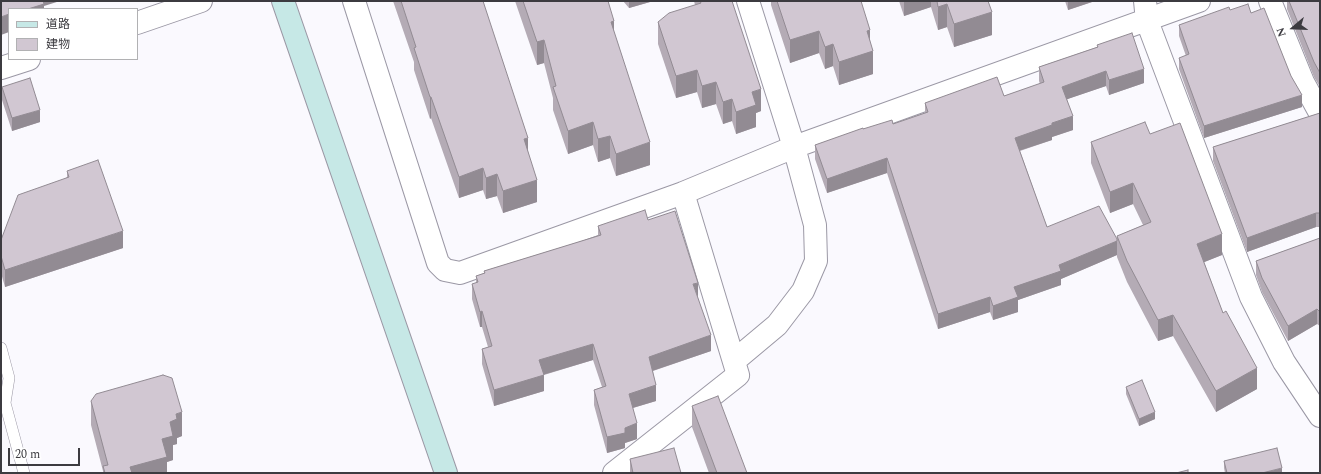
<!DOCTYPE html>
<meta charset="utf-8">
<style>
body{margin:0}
#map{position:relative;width:1321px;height:474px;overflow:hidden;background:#faf9fe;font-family:Spectral,"Noto Sans JP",serif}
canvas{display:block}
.frame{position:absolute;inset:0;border:2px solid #3c3b40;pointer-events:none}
.legend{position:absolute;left:8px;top:8px;width:130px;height:52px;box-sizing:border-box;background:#fff;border:1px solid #b1b1b3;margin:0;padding:5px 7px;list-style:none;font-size:12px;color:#3c3b40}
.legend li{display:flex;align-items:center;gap:8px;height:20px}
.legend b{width:20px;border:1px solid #b1b1b3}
.north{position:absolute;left:1273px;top:8px;width:40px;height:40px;-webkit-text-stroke:3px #fff;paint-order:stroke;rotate:251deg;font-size:11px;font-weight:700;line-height:16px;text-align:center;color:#3c3b40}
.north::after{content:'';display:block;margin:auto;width:14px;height:18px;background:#3c3b40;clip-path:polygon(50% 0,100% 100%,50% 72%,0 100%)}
.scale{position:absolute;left:8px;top:448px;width:72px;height:18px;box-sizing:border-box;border:2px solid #3c3b40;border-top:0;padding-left:5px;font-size:12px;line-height:14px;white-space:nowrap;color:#3c3b40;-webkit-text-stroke:3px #fff;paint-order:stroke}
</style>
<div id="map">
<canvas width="1321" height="474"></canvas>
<div class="frame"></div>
<ul class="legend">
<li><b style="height:5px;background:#c6e8e6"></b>道路</li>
<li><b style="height:11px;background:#d1c7d2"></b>建物</li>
</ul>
<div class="north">N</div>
<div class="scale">20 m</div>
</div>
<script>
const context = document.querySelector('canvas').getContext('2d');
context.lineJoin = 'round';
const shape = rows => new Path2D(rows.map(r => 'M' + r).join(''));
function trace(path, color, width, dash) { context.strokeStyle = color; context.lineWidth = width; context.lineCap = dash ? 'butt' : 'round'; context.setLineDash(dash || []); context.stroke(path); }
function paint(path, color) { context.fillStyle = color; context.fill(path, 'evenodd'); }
const lane = shape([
 [1,348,9,378,5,403,24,473]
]);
const street = shape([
 [354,1,438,263,445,270,460,273,683,193,794,147,1199,1],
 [1145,1,1147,21,1251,297,1284,362,1320,416],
 [1270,1,1303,82,1320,113],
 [137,23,201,1],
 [1,68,29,59],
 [734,361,777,325,803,291,816,261,815,225,794,147,748,1],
 [614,473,738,375,683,193]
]);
const secondary = shape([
 [283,1,446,473]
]);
trace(lane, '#9b98a5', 12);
trace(street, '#9b98a5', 24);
trace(secondary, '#9b98a5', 24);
trace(lane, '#fff', 11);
trace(street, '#fff', 22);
trace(secondary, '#c6e8e6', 22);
paint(shape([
 [393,1,483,1,528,151,537,202,503,213,497,196,486,199,483,190,459,198,431,118,430,119,414,70,414,62],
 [515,1,608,1,614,32,650,165,616,176,610,158,598,162,593,145,568,154,553,110,553,98,544,63,537,65],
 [623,1,650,1,650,2,629,8],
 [694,1,732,1,761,111,756,113,756,127,736,134,732,121,723,124,716,104,702,108,697,92,676,98,658,44,658,22,695,5],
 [771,1,861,1,870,40,873,74,839,85,833,66,825,69,819,53,790,63,771,5],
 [899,1,988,1,992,35,954,47,947,27,938,30,931,7,904,16],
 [1065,1,1095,1,1068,10],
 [1287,1,1320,1,1320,87,1314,77,1287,9],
 [1230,10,1251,13,1302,107,1204,138,1179,69,1179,58,1186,56,1179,36,1179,25],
 [1097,45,1144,83,1109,95,1106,86,1067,99,1073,130,1052,137,1052,140,1020,151,1047,227,1117,239,1117,236,1143,225,1133,204,1110,213,1091,163,1091,142,1150,134,1222,255,1204,262,1223,313,1257,389,1216,412,1173,336,1158,341,1127,282,1117,257,1117,255,1061,279,1061,285,1018,300,1018,312,993,320,990,312,938,329,887,173,827,193,815,159,815,145,863,129,893,124,925,113,925,103,1004,96,1040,84,1039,81,1039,67,1097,47],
 [2,87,40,122,12,131,2,100],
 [1320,113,1320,227,1316,227,1247,252,1213,161,1213,147],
 [67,171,123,248,5,287,1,273,1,240,67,177],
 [648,220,698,298,711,351,653,371,656,401,633,408,637,439,625,443,625,448,607,453,594,405,594,390,602,387,593,360,544,375,544,391,494,406,482,364,482,349,488,347,482,327,480,327,472,299,472,284,476,283,476,276,484,273,484,271,598,236,598,226],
 [1320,238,1320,326,1317,324,1288,341,1262,292,1256,275,1256,261],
 [1126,387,1155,419,1139,426,1126,394],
 [91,401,182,436,177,438,177,444,173,445,173,460,167,462,167,473,103,473,103,471,91,425],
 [692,406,747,473,709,473,692,427],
 [630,459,681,473,630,473],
 [1224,461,1282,473,1225,473,1224,468]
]), '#b4abb5');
paint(shape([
 [40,1,60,1,44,6,44,9,28,9],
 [629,1,650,1,650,2,629,8],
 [904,1,931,1,931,7,904,16],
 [1068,1,1095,1,1068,10],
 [947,4,947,27,938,30,938,7],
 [992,12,992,35,954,47,954,24],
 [9,14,9,32,1,35,1,17],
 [614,21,614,44,611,22],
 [870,30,870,52,873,51,873,74,839,85,839,62,867,31],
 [819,31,819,53,790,63,790,40],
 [544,40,544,63,537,65,537,42],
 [833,44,833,66,825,69,825,47],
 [1144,69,1144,83,1109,95,1109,80],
 [697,70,697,92,676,98,676,76],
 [1106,71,1106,86,1062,101,1062,87],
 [716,82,716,104,702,108,702,86],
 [761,89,761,111,756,113,756,127,736,134,736,112,752,92],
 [1302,95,1302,107,1204,138,1204,126],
 [430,97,431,97,431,118,430,119],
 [732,99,732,121,723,124,723,102],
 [40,110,40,122,12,131,12,118],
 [1073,116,1073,130,1052,137,1052,140,1015,152,1015,138,1052,123],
 [593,122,593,145,568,154,568,131],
 [610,136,610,158,598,162,598,139],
 [528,138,528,160,524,139],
 [650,142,650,165,616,176,616,154],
 [887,158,887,173,827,193,827,179],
 [483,168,483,190,459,198,459,177],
 [497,174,497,196,486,199,486,178],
 [537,180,537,202,503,213,503,191],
 [1133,183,1133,204,1110,213,1110,192],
 [1316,213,1316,227,1247,252,1247,238],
 [123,231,123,248,5,287,5,270],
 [1222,234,1222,255,1197,265,1197,244],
 [1117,241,1117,255,1061,279,1061,285,1018,300,1018,312,993,320,993,306,1014,287,1059,265],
 [698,283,698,298,693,284],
 [990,297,990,312,938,329,938,314],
 [1317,309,1317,324,1288,341,1288,326],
 [482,311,482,327,480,327,480,312],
 [1173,315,1173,336,1158,341,1158,320],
 [711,335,711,351,649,372,649,357],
 [593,344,593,360,539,376,539,360],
 [1257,368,1257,389,1216,412,1216,391],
 [544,375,544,391,494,406,494,390],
 [656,385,656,401,629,409,629,394],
 [182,412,182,436,177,438,177,444,173,445,173,460,167,462,167,473,130,473,130,467,162,439,170,422,176,414],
 [1155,412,1155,419,1139,426,1139,419],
 [637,423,637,439,625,443,625,448,607,453,607,437,625,428],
 [1282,468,1282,473,1262,473]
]), '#928b93');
const building = shape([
 [1,1,43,1,44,4,28,9,9,9,9,14,1,17,1,1],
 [401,1,483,1,528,138,524,139,537,180,503,191,497,174,486,178,483,168,459,177,431,97,430,97,414,48,416,47,401,1],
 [523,1,608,1,614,21,611,22,650,142,616,154,610,136,598,139,593,122,568,131,553,87,556,86,544,40,537,42,523,1],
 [700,1,732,1,761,89,752,92,756,105,736,112,732,99,723,102,716,82,702,86,697,70,676,76,658,22,669,13,701,3,700,1],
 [777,1,861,1,870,30,867,31,873,51,839,62,833,44,825,47,819,31,790,40,777,1],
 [937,1,988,1,992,12,954,24,947,4,938,7,937,1],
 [1289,1,1320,1,1320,73,1314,62,1289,1],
 [1248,4,1251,13,1264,8,1291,76,1302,95,1204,126,1179,58,1189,54,1179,25,1229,7,1230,10,1248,4],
 [1132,33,1144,69,1109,80,1106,71,1062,87,1073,116,1052,123,1052,125,1015,138,1047,227,1099,206,1117,239,1117,241,1059,265,1061,271,1014,287,1018,297,993,306,990,297,938,314,887,158,827,179,815,145,863,128,863,129,892,120,893,124,928,112,925,103,997,77,1004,96,1044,82,1039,67,1098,47,1097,45,1132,33],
 [30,78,40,110,12,118,2,87,30,78],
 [1320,113,1320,213,1316,213,1247,238,1213,147,1320,113],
 [1145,122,1150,134,1180,123,1222,234,1197,244,1223,313,1226,311,1257,368,1216,391,1173,315,1158,320,1127,261,1117,236,1151,222,1133,183,1110,192,1091,142,1145,122],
 [98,160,123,231,5,270,1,256,1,240,18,195,69,177,67,171,98,160],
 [645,210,648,220,675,211,698,283,693,284,711,335,649,357,656,385,629,394,637,423,625,428,625,433,607,437,594,390,606,386,593,344,539,360,544,375,494,390,482,349,492,346,482,311,480,312,472,284,478,282,476,276,485,273,484,271,601,235,598,226,645,210],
 [1320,238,1320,312,1317,309,1288,326,1262,278,1256,261,1320,238],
 [163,375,172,378,182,412,176,414,177,419,170,422,173,436,162,439,167,457,130,467,132,473,105,473,103,466,108,465,91,401,96,394,163,375],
 [1142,380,1155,412,1139,419,1126,387,1142,380],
 [718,396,747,473,717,473,692,406,718,396],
 [674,448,681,473,633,473,630,459,674,448],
 [1277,448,1282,468,1262,473,1227,473,1224,461,1277,448],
 [1188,470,1188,473,1176,473,1188,470]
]);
paint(building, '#d1c7d2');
trace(building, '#928b93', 1);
</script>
